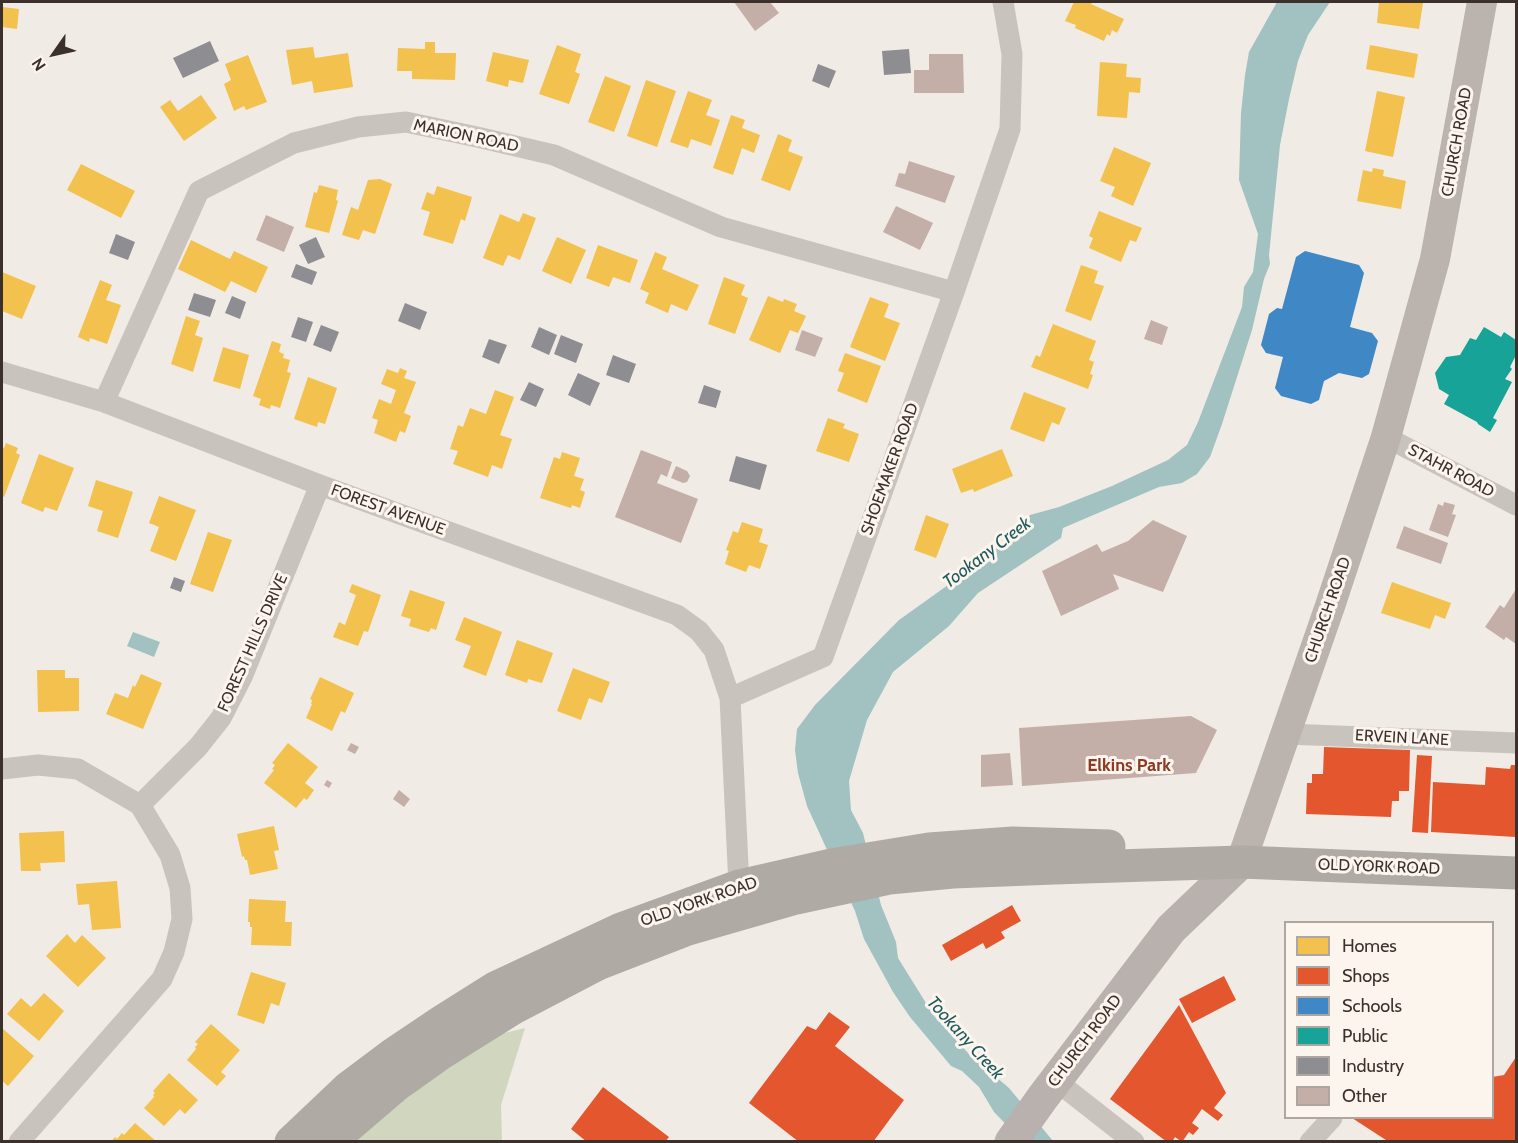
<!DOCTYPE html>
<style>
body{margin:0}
#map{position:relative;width:1518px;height:1143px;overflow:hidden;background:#f0ebe5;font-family:Cabin,sans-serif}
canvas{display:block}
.frame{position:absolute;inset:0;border:3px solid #3b302b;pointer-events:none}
.legend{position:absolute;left:1284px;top:921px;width:210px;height:198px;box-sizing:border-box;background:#fbf5ee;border:2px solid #aea6a0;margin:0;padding:8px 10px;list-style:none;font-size:18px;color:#3b302b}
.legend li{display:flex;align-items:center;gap:12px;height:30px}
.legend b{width:30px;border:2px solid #aea6a0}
.north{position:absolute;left:24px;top:24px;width:60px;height:60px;-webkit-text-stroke:4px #fbf5ee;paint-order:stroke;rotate:236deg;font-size:16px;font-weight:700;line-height:24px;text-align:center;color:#3b302b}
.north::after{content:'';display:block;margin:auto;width:21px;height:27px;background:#3b302b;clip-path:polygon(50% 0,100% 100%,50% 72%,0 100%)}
</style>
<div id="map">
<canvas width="1518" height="1143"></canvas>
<div class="frame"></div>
<ul class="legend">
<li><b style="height:16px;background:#f2c14e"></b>Homes</li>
<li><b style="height:16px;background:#e4572e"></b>Shops</li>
<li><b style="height:16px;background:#3f88c5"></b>Schools</li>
<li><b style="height:16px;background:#17a398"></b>Public</li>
<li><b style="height:16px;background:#8d8d92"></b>Industry</li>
<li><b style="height:16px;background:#c3afa7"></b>Other</li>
</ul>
<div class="north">N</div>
</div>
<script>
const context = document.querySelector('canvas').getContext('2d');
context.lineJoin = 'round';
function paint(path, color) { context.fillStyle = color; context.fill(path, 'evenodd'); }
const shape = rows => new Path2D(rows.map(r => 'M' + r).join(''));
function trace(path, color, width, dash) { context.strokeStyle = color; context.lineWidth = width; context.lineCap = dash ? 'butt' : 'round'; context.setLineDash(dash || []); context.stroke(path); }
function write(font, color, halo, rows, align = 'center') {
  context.font = font + ' Cabin,sans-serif'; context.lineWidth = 6; context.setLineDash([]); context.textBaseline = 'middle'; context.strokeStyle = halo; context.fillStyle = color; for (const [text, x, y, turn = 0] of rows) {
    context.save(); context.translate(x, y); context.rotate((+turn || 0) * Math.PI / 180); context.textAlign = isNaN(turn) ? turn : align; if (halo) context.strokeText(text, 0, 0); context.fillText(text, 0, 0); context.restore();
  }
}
paint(shape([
 [525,1028,501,1105,502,1141,355,1142,413,1093,492,1036]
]), '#d1d6bf');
paint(shape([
 [1277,2,1330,2,1308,35,1298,61,1289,99,1280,145,1269,255,1270,264,1264,279,1252,330,1222,424,1210,457,1197,474,1182,483,1159,487,1063,528,1061,538,978,593,949,626,893,672,867,720,849,781,851,810,863,833,881,905,896,942,898,958,934,1016,968,1053,1009,1088,1053,1141,1022,1141,994,1112,979,1087,962,1071,951,1066,910,1017,893,992,864,939,855,911,807,806,798,773,795,750,797,729,815,705,899,620,976,565,1006,540,1030,515,1059,507,1112,486,1168,460,1187,445,1198,422,1242,307,1244,287,1253,272,1258,234,1239,180,1241,113,1245,75,1249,52],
 [133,632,160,642,154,657,127,646]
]), '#a1c2c1');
paint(shape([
 [1074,2,1093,2,1091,4,1124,19,1117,33,1112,30,1110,36,1107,34,1104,41,1075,28,1076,25,1065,21],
 [1379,2,1423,3,1419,29,1377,23],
 [2,7,19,9,17,29,2,27],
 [425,42,435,42,435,53,456,53,455,80,412,79,412,71,397,71,398,48,425,49],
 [557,45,581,54,575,72,580,74,569,104,539,94],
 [1370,45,1418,54,1414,78,1366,69],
 [313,47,315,58,348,53,353,87,314,93,312,81,292,85,286,50],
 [493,52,529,60,523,83,509,80,508,87,486,81],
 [248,55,267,102,246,110,244,106,234,111,224,84,231,80,225,64],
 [1100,62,1127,64,1126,77,1141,78,1140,93,1129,92,1127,118,1097,116],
 [605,76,631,86,614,132,588,122],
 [646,80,676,91,657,147,627,136],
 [688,91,712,100,706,115,720,120,711,146,691,139,688,148,670,142],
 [1377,91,1405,97,1393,157,1365,151],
 [201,95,217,118,184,141,160,107,170,100,178,111],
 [731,115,745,120,742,128,760,135,754,153,742,148,733,175,713,168],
 [778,134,792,140,788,151,803,157,790,191,761,180],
 [1114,147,1151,163,1133,206,1111,196,1115,187,1100,181],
 [81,164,135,191,121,218,67,190],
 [1373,168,1384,170,1383,176,1406,181,1401,209,1357,201,1363,170,1372,172],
 [380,179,392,184,375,234,363,230,359,240,342,235,351,207,358,210,368,180],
 [319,185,338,190,336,200,338,201,329,233,305,227,314,192,317,193],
 [437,186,472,197,465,221,461,219,453,244,423,235,430,212,421,209,427,192,434,195],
 [1099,211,1142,228,1136,242,1130,240,1121,262,1089,248,1093,238,1089,236],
 [523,213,536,218,520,260,508,255,503,266,483,258,500,214,519,222],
 [557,237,586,250,571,284,542,271],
 [191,240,230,259,234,251,268,267,256,293,231,281,225,292,178,269],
 [598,245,638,260,630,283,613,277,609,287,586,278],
 [655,252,667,257,662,269,699,285,687,311,671,304,668,313,645,303,649,293,640,289],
 [1081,265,1098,271,1094,283,1104,286,1091,321,1065,311],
 [2,272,36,286,22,319,2,311],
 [724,277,745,285,741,295,748,298,735,334,708,324],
 [100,280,112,285,106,300,121,305,107,344,90,338,89,342,78,337],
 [768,296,783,302,784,299,797,304,794,311,806,316,798,333,790,330,780,353,749,340],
 [870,297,889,304,884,317,900,323,885,361,850,347],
 [186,316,200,321,195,335,203,338,193,372,171,364],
 [1053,324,1096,341,1089,360,1094,362,1090,374,1093,375,1088,389,1031,367,1036,355,1040,357],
 [272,341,281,344,279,352,284,354,283,358,290,360,287,372,291,373,280,408,271,405,270,409,259,405,261,399,253,396],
 [223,347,249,355,240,389,213,381],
 [845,353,881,366,867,403,837,391,844,373,838,371],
 [400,368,407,371,404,378,416,382,404,413,411,416,405,433,400,431,396,442,374,433,378,420,372,418,379,399,391,404,396,390,381,384,387,369,398,373],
 [308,377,337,388,325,424,318,422,317,427,294,419],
 [495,390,514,397,500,435,512,439,502,469,492,465,488,477,453,464,458,451,450,449,458,425,463,427,470,408,486,414],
 [1024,392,1066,408,1059,425,1052,422,1044,442,1010,429],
 [828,418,845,424,843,428,859,434,849,462,816,451],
 [6,443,18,448,16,453,20,455,4,497,2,496,2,447,4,448],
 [1002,449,1013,476,974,492,973,489,961,493,952,469],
 [562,452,580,458,574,476,584,479,580,490,585,492,580,508,572,505,571,508,540,498,554,457,560,459],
 [39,454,74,468,57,511,45,507,43,512,21,503],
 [96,480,133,492,118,538,97,531,103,511,88,506],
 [159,496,196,510,176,561,150,551,159,527,149,523],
 [926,515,949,524,936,558,914,550],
 [742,522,763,529,759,542,768,545,760,569,749,565,746,572,725,564,729,551,726,550,733,531,738,533],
 [208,532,232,540,213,592,190,584],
 [1392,582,1451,603,1445,619,1435,615,1430,629,1381,613],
 [352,584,381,595,368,632,364,631,358,646,333,637,339,622,345,625,356,595,349,592],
 [410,590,445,602,436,630,431,628,429,632,409,626,411,619,401,616],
 [464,617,502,632,486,676,463,667,471,646,455,640],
 [517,640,553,653,542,683,528,679,527,683,505,675],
 [573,668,610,682,602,703,589,698,581,720,557,711],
 [37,670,65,670,65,678,79,678,79,711,38,712],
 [141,674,162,683,143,729,106,714,115,693,128,698,133,685,135,687],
 [320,677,354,693,345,713,341,711,332,731,306,718,312,704,311,704,312,700,310,699],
 [288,743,318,767,305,783,314,790,307,800,304,798,296,808,264,783,274,770,272,769,275,765,272,763],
 [274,826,279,850,274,851,278,869,250,875,247,860,245,860,244,856,242,857,237,834],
 [64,831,65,862,40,863,41,871,21,871,19,833],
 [117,881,121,928,92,930,89,904,78,905,76,884],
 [249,899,286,901,285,922,292,922,291,946,251,945,252,927,250,927,250,922,248,922],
 [67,934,75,943,82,935,106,958,78,987,46,956],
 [251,972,286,983,279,1006,271,1003,264,1024,237,1015],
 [44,993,64,1011,39,1041,7,1014,21,998,31,1007],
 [211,1024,240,1050,221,1072,226,1076,217,1086,187,1060,196,1049,195,1047,198,1044,195,1042],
 [2,1028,34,1056,8,1086,2,1081],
 [169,1073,198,1100,185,1114,180,1109,164,1126,144,1108,154,1097,153,1095,155,1093,153,1091],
 [135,1123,157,1142,111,1142,115,1137,117,1139,122,1133,124,1135]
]), '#f2c14e');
paint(shape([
 [1324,747,1410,750,1409,791,1399,791,1399,801,1392,801,1391,817,1306,814,1307,783,1312,783,1312,774,1323,774],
 [1417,755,1432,756,1428,833,1412,832],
 [1511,765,1516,765,1516,837,1431,832,1433,782,1485,785,1486,767,1510,769],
 [1012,905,1021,921,1001,932,1005,938,986,949,983,943,951,961,942,945],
 [1224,976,1236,1000,1192,1023,1179,999],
 [1179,1005,1226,1093,1214,1108,1223,1115,1218,1121,1202,1109,1192,1123,1199,1128,1193,1135,1189,1132,1182,1142,1175,1137,1172,1142,1167,1142,1110,1099],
 [829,1012,850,1027,835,1046,904,1100,873,1142,799,1142,749,1103,807,1026,816,1030],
 [1516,1057,1516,1142,1389,1142,1352,1118,1492,1118,1492,1077,1504,1075],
 [603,1087,669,1137,665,1142,587,1142,571,1129]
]), '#e4572e');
paint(shape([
 [1305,251,1359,265,1364,273,1350,327,1372,333,1378,341,1369,374,1362,378,1339,373,1324,381,1319,400,1311,404,1281,396,1275,388,1283,357,1266,353,1261,345,1269,314,1277,308,1282,309,1296,257]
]), '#3f88c5');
paint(shape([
 [1484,327,1501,337,1504,332,1516,340,1516,355,1510,367,1512,369,1505,379,1512,382,1493,418,1497,420,1490,432,1478,424,1477,422,1444,404,1449,395,1439,389,1435,373,1446,357,1460,355,1470,338,1476,340]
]), '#17a398');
paint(shape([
 [210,41,219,61,183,78,173,58],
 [909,49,911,73,884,75,882,51],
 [818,64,836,71,829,88,812,81],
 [116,234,135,242,128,260,109,253],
 [316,237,325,257,308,264,299,245],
 [296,264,317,272,312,285,291,277],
 [194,293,216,300,210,317,188,310],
 [232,296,246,302,240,319,225,313],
 [405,303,427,312,420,330,398,321],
 [298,317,313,322,306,342,291,337],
 [321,325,339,332,331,352,313,345],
 [539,327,557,335,549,355,531,347],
 [561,335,583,344,576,363,554,354],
 [489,339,507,345,499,364,482,357],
 [613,355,636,364,629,383,606,375],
 [578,373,600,383,590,406,568,395],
 [529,382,544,389,536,407,520,400],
 [704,385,721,391,716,408,698,403],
 [736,456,767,465,760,490,729,481],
 [174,577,185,581,181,592,170,588]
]), '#8d8d92');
paint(shape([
 [734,2,770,2,779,13,755,31],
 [929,54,963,54,964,93,914,93,914,70,929,70],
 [909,161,955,176,945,203,895,186,899,173,905,174],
 [896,206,933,223,920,250,883,232],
 [266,215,294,227,284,252,256,240],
 [1151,320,1168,327,1162,345,1144,339],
 [802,330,823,338,815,357,795,350],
 [641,450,672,462,667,477,661,474,657,483,698,499,681,543,615,517],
 [676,466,687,471,690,476,687,482,683,483,671,478],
 [1444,502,1455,505,1452,514,1456,515,1448,537,1429,530,1438,504,1443,506],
 [1153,520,1187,536,1163,592,1113,574,1119,589,1061,616,1042,571,1097,544,1102,552,1128,541],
 [1404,526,1448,543,1441,564,1396,548],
 [1516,589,1516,644,1506,637,1504,640,1485,627,1500,605,1504,608],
 [1191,716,1217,730,1196,773,1022,786,1019,728],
 [351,743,359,747,355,754,347,750],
 [1010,753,1013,785,981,787,981,755],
 [327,780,332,783,329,788,324,785],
 [399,790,410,799,404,807,393,799]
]), '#c3afa7');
trace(shape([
 [2,372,104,402,320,485,677,615,699,631,714,650,730,698],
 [104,402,199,191,294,143,358,127,406,122,477,137,554,155,721,227,954,292],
 [1386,437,1516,505],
 [1287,734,1516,743],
 [2,769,38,765,78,769,140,805],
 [739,886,730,698,823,657,954,292,1010,129,1012,54,1003,2],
 [1055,1080,1134,1142],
 [19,1142,162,979,174,952,182,919,180,888,170,855,140,805,198,747,221,718,242,677,320,485],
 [1310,1142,1332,1118]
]), '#c9c3be', 21);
trace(shape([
 [1241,862,1330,606,1386,437,1435,259,1482,2]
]), '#bab3ae', 30);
trace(shape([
 [1011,1142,1043,1097,1171,929,1241,862]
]), '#b8b1ad', 33);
trace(shape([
 [291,1142,348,1088,392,1055,441,1022,495,988,621,929,739,886,831,865,929,849,1013,843,1109,846],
 [330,1142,398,1084,440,1054,512,1009,600,963,685,930,796,898,889,878,953,872,1054,868,1241,862,1516,873]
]), '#afaaa4', 33);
write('16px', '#3b302b', '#fbf5ee', [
 ["MARION ROAD",466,136,12],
 ["CHURCH ROAD",1457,142,-80],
 ["SHOEMAKER ROAD",890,469,-70],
 ["STAHR ROAD",1451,471,28],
 ["FOREST AVENUE",388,510,20],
 ["CHURCH ROAD",1328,610,-71],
 ["FOREST HILLS DRIVE",253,643,-66],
 ["ERVEIN LANE",1402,738,3],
 ["OLD YORK ROAD",1379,867,2],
 ["OLD YORK ROAD",699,902,-19],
 ["CHURCH ROAD",1085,1041,-53]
]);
write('italic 18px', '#1f5a5e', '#fbf5ee', [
 ["Tookany Creek",987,553,-37],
 ["Tookany Creek",965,1038,48]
]);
write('bold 18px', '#8c3b22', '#fbf5ee', [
 ["Elkins Park",1129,766]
]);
</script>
